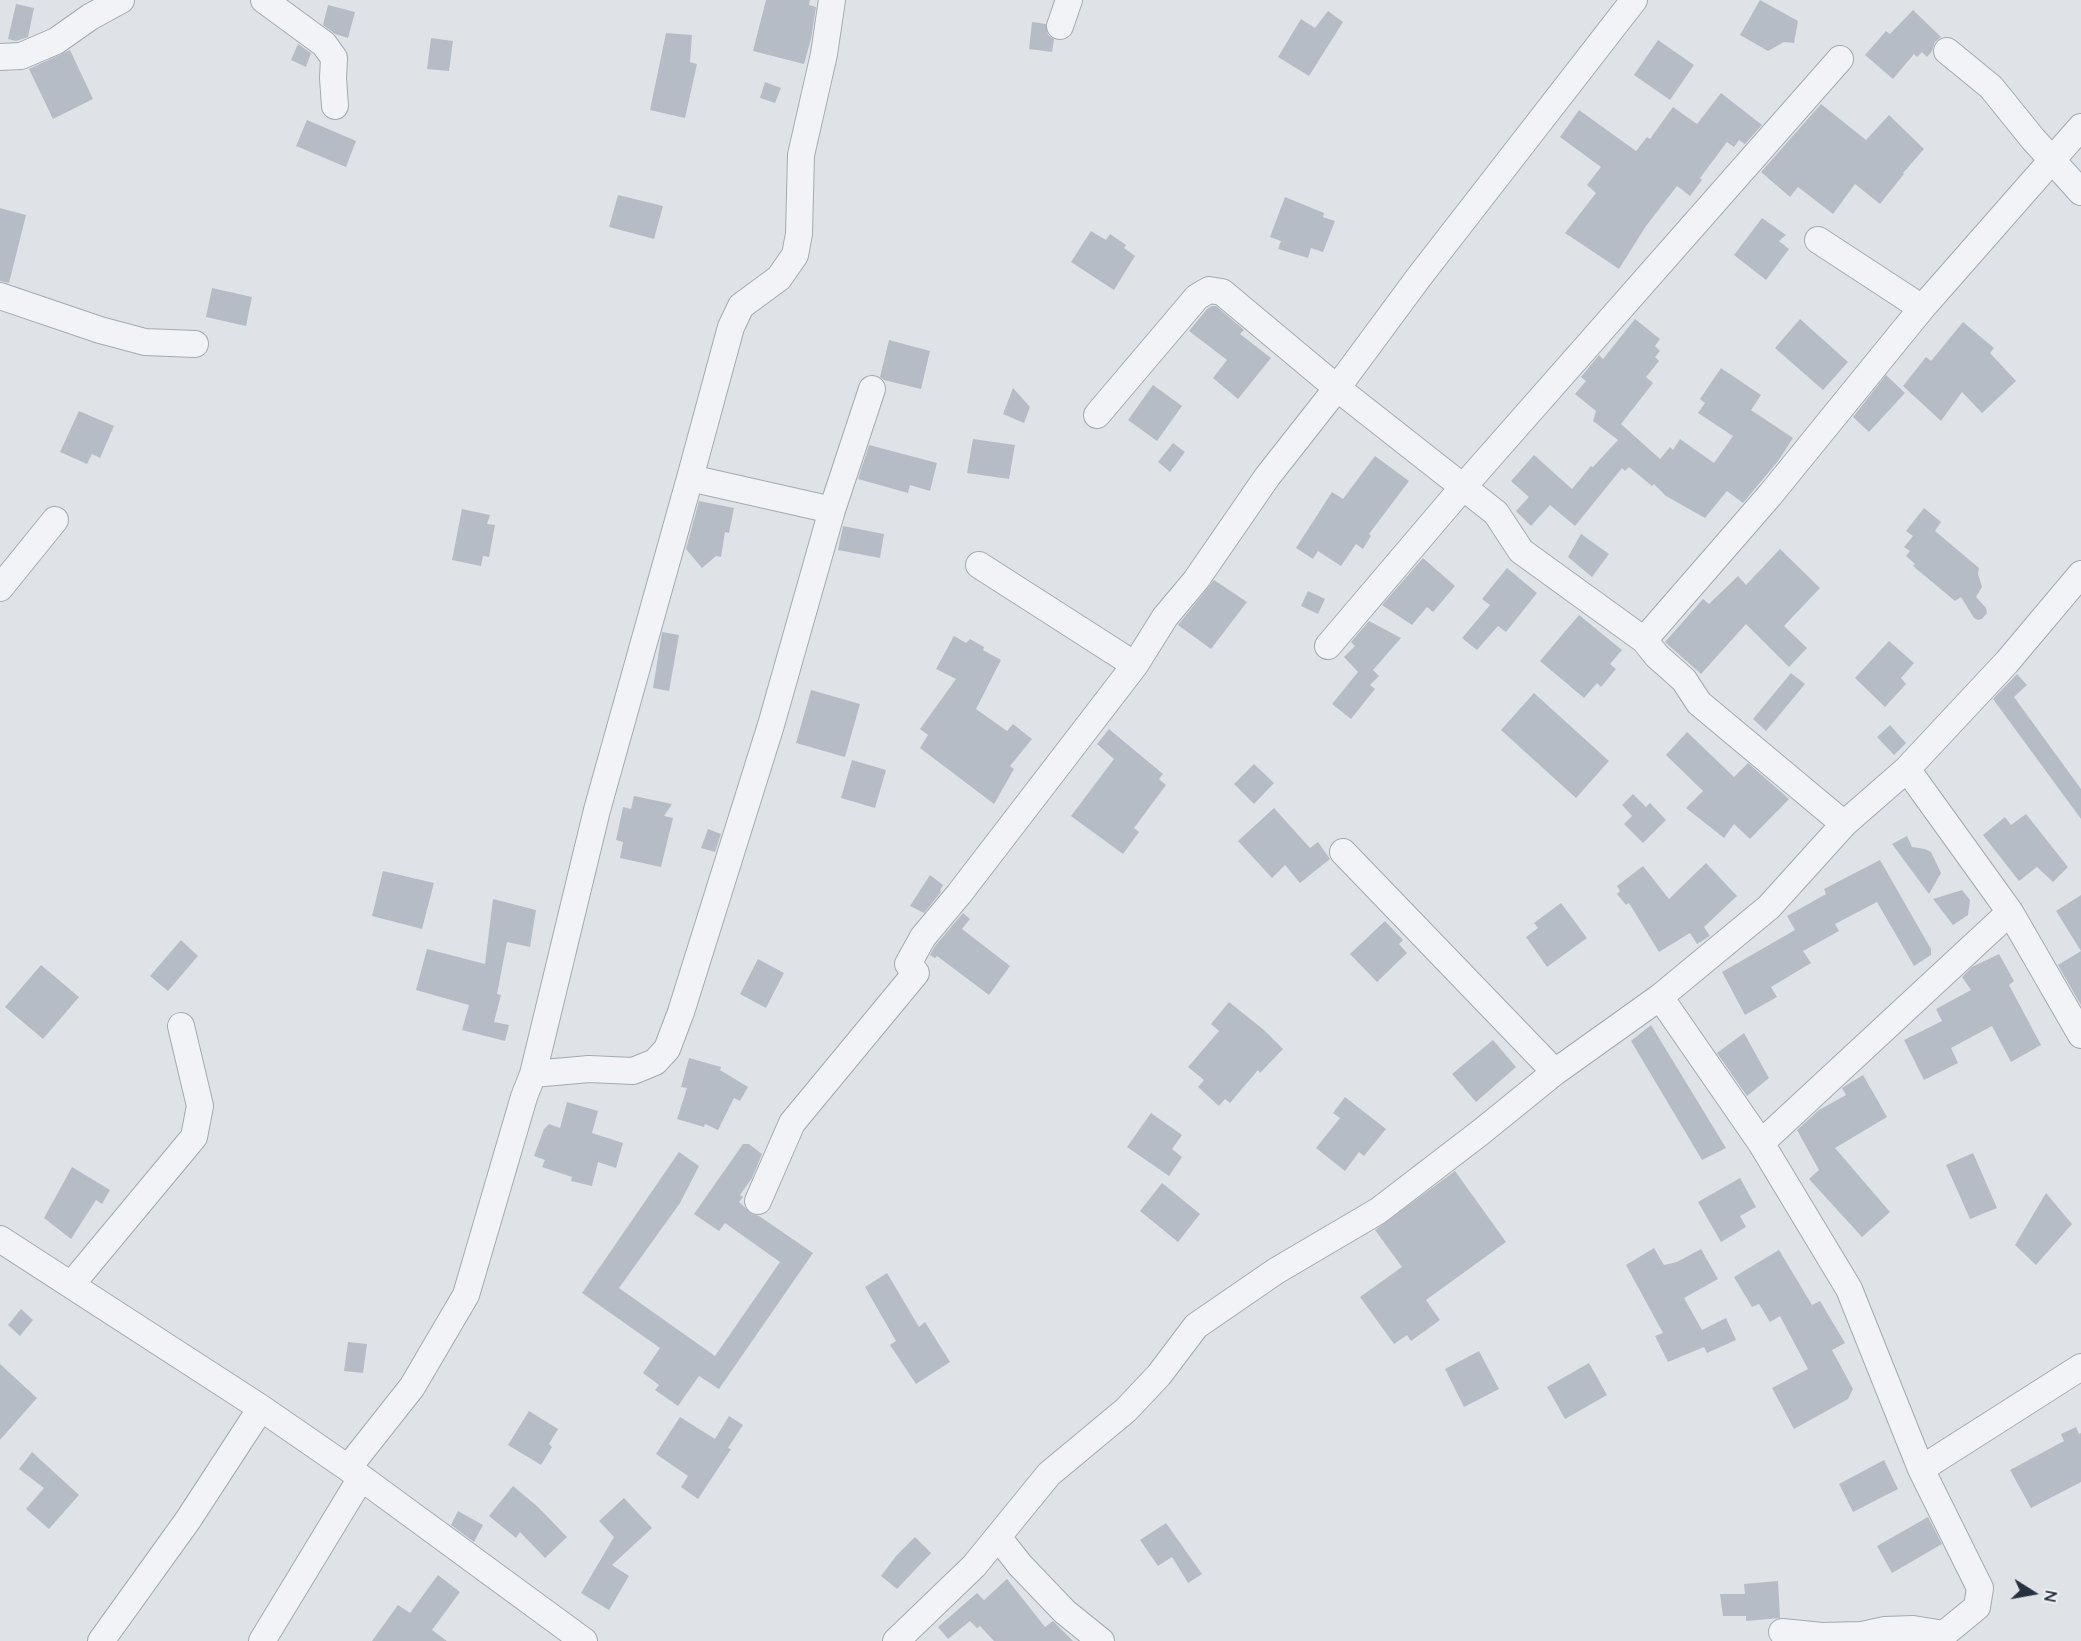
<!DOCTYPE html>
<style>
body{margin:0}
#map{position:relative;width:2081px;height:1641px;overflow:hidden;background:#dfe3e8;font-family:Quicksand,sans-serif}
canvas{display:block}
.north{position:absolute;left:2003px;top:1563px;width:60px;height:60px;-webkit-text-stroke:4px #eef2f6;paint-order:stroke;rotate:101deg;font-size:16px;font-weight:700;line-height:24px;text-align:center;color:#28313f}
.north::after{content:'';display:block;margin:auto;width:21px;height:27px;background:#28313f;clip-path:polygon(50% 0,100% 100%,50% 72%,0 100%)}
</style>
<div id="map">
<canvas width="2081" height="1641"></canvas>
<div class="north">N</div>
</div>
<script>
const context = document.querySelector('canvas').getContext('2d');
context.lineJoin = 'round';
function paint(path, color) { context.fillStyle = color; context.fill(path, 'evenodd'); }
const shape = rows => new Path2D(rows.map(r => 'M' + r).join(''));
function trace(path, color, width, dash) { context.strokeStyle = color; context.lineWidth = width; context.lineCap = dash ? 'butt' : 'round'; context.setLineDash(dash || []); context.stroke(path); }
paint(shape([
 [766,0,810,0,809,5,816,7,811,39,804,64,753,51],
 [1760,0,1798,21,1794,43,1784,42,1768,51,1740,35],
 [16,4,34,8,28,37,16,41,8,39],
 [328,5,355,12,348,38,335,34,323,25],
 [1913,10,1941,37,1935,42,1932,51,1927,57,1922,52,1917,57,1914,54,1893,79,1865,55,1886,31,1890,34],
 [1328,11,1343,22,1309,76,1278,57,1301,19,1315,28],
 [1032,22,1046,24,1048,35,1054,39,1052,52,1029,49],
 [666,33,692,35,690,62,697,64,685,118,650,110],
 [431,38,453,41,449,71,427,69],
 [1658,40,1694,65,1670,100,1634,75],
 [298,44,311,53,306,67,291,60],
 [70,50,93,99,53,119,29,69],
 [765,82,781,88,775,103,760,98],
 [1721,93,1762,125,1745,144,1739,140,1734,147,1727,142,1700,178,1702,180,1690,196,1677,186,1646,226,1619,269,1565,233,1596,193,1587,185,1601,167,1560,137,1579,110,1636,151,1647,137,1650,139,1673,107,1697,124],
 [1821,104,1866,140,1889,115,1924,149,1903,173,1904,174,1880,204,1855,184,1833,214,1798,187,1790,197,1761,172],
 [307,120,356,141,346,167,296,146],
 [618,195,663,206,654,239,609,227],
 [1285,197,1324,213,1323,217,1335,221,1323,252,1311,248,1308,258,1278,249,1281,241,1270,237],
 [0,208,26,215,9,283,0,281],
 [1762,218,1786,235,1779,241,1789,249,1766,280,1734,255],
 [1091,231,1106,240,1110,234,1126,245,1124,248,1135,256,1114,290,1071,262],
 [212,288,252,297,246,326,206,317],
 [1212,306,1216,306,1244,330,1240,334,1271,358,1238,399,1213,378,1227,360,1189,331,1207,309],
 [1635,319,1660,339,1655,346,1660,351,1655,357,1659,361,1646,377,1653,383,1621,424,1660,459,1670,447,1673,450,1680,439,1714,463,1733,436,1698,413,1705,403,1700,399,1721,368,1761,395,1751,410,1793,438,1778,461,1743,503,1727,491,1705,518,1666,496,1654,484,1652,486,1629,467,1625,471,1622,468,1575,526,1550,505,1531,526,1516,511,1529,497,1511,481,1534,455,1572,489,1591,466,1593,467,1618,440,1593,421,1596,411,1575,394,1586,381,1581,377,1599,355,1603,359],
 [1800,319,1848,362,1823,390,1775,348],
 [1963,322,1994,348,1990,353,2016,381,1982,413,1962,392,1941,421,1903,386,1926,357,1931,361],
 [889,340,930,351,921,389,884,380,880,377],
 [1886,375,1905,393,1869,432,1853,417],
 [1153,385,1182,406,1157,441,1128,420],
 [1013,388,1030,407,1024,423,1003,414],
 [79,411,114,426,100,458,92,454,87,464,60,452],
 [973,439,1015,445,1009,479,967,473],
 [1173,443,1185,452,1170,472,1158,462],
 [869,445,937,463,930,491,910,485,908,493,858,479],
 [1375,456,1409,481,1369,534,1371,536,1363,549,1356,544,1341,566,1318,551,1313,559,1296,548,1332,492,1343,499],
 [699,501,734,508,729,533,725,532,721,557,716,556,702,568,686,549],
 [1924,508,1941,522,1935,531,1979,568,1978,574,1982,587,1976,597,1986,608,1987,613,1982,619,1978,620,1974,618,1961,597,1955,601,1913,566,1915,564,1906,556,1910,551,1904,547,1913,536,1906,531],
 [462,509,490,515,487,524,495,525,489,557,483,556,481,566,452,560],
 [843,526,884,534,880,558,838,550],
 [1581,534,1609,554,1592,577,1568,557],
 [1780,549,1820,588,1784,626,1807,648,1789,667,1746,624,1701,674,1665,642,1703,599,1709,604,1738,576,1746,585],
 [1423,558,1455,586,1433,612,1427,607,1412,625,1382,605],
 [1507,568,1537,593,1506,632,1498,626,1477,650,1462,638,1490,605,1482,599],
 [1214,580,1247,602,1211,649,1178,625],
 [1308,591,1325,599,1318,614,1301,606],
 [1579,615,1622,650,1610,664,1616,669,1601,687,1597,683,1584,698,1540,661],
 [1369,621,1401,638,1373,670,1379,676,1370,685,1375,689,1351,719,1332,704,1358,672,1344,657,1355,646,1351,642],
 [662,632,679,635,669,691,653,688],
 [954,636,966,643,970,639,984,647,983,650,1001,660,976,709,1007,731,1013,724,1032,739,1010,766,1014,769,994,804,920,748,928,735,920,729,956,679,936,669],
 [1889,641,1914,663,1901,678,1906,684,1885,707,1855,678],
 [1791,673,1805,684,1766,731,1753,719],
 [2017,674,2027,685,2014,697,2081,789,2081,819,1993,699],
 [811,690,860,704,845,757,796,743],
 [1534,693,1609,761,1576,798,1501,730],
 [1890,725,1906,743,1894,755,1877,737],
 [1109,729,1163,774,1159,779,1166,785,1134,828,1139,832,1123,854,1071,816,1114,759,1097,744],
 [1687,732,1734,777,1748,763,1789,799,1750,839,1734,824,1724,838,1686,808,1703,791,1666,755],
 [852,760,886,770,875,808,841,798],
 [1254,764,1274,783,1254,804,1234,784],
 [1633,794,1646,807,1650,803,1666,820,1643,843,1624,824,1632,816,1622,805],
 [634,796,672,804,664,816,673,818,661,867,620,858,623,842,616,840,623,807,631,809],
 [1274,808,1310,848,1318,842,1330,859,1300,883,1285,865,1272,878,1238,841],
 [2026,814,2068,867,2053,882,2037,867,2019,881,1983,835,2005,817,2011,825],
 [708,829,721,834,715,852,701,848],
 [1907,836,1912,847,1925,849,1931,852,1941,873,1929,894,1892,844],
 [1880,860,1931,949,1931,955,1914,966,1877,902,1835,924,1839,931,1803,951,1811,963,1771,987,1777,997,1745,1015,1722,972,1795,930,1787,916,1826,894,1824,889],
 [1706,863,1737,896,1704,927,1710,936,1697,944,1690,933,1659,952,1629,903,1626,905,1617,894,1620,891,1617,886,1643,866,1669,899],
 [383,871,434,883,422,929,372,916],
 [930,875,943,885,940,891,941,892,924,913,910,906],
 [1962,890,1970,900,1968,915,1953,925,1933,899],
 [2081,895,2081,951,2056,911],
 [493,899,536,910,530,947,507,942,497,994,501,995,494,1022,509,1025,505,1041,462,1030,469,1005,416,990,427,949,485,964],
 [1561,903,1587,938,1547,967,1526,937,1538,928,1534,923],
 [963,913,970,919,962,929,1010,966,989,995,937,956,935,958,930,955,935,946],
 [1385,921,1403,940,1399,944,1407,953,1377,982,1350,954],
 [181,940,198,956,168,991,150,976],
 [2081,951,2081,1005,2058,965],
 [1999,954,2014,981,2009,985,2041,1045,2011,1062,1992,1026,1951,1048,1958,1063,1924,1080,1904,1040,1942,1021,1936,1009,1971,990,1962,977,1972,967],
 [758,959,784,973,766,1008,740,994],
 [41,965,79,997,43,1039,5,1007],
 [1229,1002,1264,1030,1283,1049,1260,1073,1258,1070,1230,1103,1225,1099,1219,1106,1198,1087,1204,1080,1188,1067,1219,1031,1211,1024],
 [1651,1025,1726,1148,1702,1160,1631,1041],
 [1744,1033,1769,1078,1747,1096,1717,1053],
 [1493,1040,1516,1067,1476,1102,1452,1074],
 [689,1058,721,1067,720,1070,748,1087,740,1101,734,1098,718,1130,705,1124,704,1127,677,1119,687,1088,681,1087],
 [1863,1075,1887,1117,1835,1148,1890,1212,1862,1237,1809,1179,1819,1170,1797,1130,1819,1110,1846,1095,1842,1088],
 [1345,1097,1386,1129,1364,1156,1359,1152,1345,1171,1316,1148,1340,1118,1333,1113],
 [567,1102,598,1111,592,1133,623,1143,616,1168,598,1162,592,1186,571,1181,572,1177,542,1167,545,1160,534,1156,544,1129,549,1124,560,1128],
 [1151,1113,1182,1135,1172,1149,1182,1157,1169,1176,1127,1147],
 [743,1144,749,1144,762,1154,752,1178,740,1195,743,1197,739,1202,752,1214,759,1216,813,1253,719,1389,699,1376,678,1406,655,1390,659,1385,643,1373,660,1348,582,1293,679,1152,699,1166,680,1203,619,1288,715,1356,780,1262,725,1223,719,1231,694,1214],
 [1973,1153,1997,1208,1970,1219,1946,1165],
 [72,1167,110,1190,102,1204,96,1200,71,1239,44,1218],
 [1455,1171,1506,1242,1426,1300,1440,1320,1411,1341,1407,1335,1394,1344,1360,1297,1402,1267,1375,1230],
 [1740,1178,1756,1207,1740,1216,1746,1227,1721,1242,1698,1202],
 [1162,1183,1200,1214,1178,1242,1140,1211],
 [2046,1193,2072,1224,2036,1265,2015,1245],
 [1654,1248,1664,1265,1677,1262,1701,1249,1718,1279,1684,1298,1702,1330,1726,1318,1736,1340,1707,1353,1704,1347,1668,1362,1655,1336,1663,1333,1626,1265],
 [1779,1250,1812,1305,1820,1301,1845,1343,1832,1350,1853,1389,1848,1399,1794,1429,1772,1388,1808,1369,1780,1316,1770,1322,1759,1304,1752,1307,1734,1277],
 [887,1273,919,1327,925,1322,950,1362,916,1384,890,1345,896,1341,865,1287],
 [21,1309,33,1320,20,1336,8,1325],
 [348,1342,367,1344,363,1373,344,1371],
 [1479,1351,1499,1389,1464,1407,1445,1369],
 [1589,1363,1607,1395,1565,1419,1547,1387],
 [0,1364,37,1398,0,1440],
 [529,1411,558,1429,549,1444,552,1447,541,1465,508,1445],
 [729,1416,743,1425,728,1448,731,1449,698,1499,681,1487,688,1476,656,1454,680,1417,715,1439],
 [2076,1427,2079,1434,2081,1433,2081,1482,2031,1508,2010,1470,2064,1441,2061,1434],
 [32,1452,79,1495,49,1529,26,1509,44,1488,19,1469],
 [1884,1460,1898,1489,1853,1512,1839,1484],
 [513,1486,538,1507,567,1537,545,1558,520,1532,516,1538,489,1516],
 [624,1498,652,1528,612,1565,629,1576,609,1610,581,1593,614,1537,599,1521],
 [458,1511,483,1525,474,1542,451,1525],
 [1928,1517,1942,1544,1892,1573,1877,1546],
 [1166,1523,1202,1574,1188,1583,1172,1557,1158,1566,1140,1540],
 [915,1537,931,1553,897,1589,881,1576,896,1556],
 [438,1575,460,1592,432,1630,447,1641,372,1641,398,1605,410,1613],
 [1007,1579,1045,1627,1053,1621,1073,1641,994,1641,980,1626,977,1628,970,1621,948,1639,938,1627,977,1593,984,1600],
 [1778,1581,1780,1618,1746,1621,1746,1616,1723,1616,1720,1594,1745,1594,1744,1584]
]), '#b6bcc5');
const minor = shape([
 [264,0,324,44,334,58,333,78,335,106],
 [1060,26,1069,0],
 [1947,51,1991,87,2033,139,2081,192],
 [0,57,21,56,56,41,90,17,121,0],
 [1818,240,1922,308],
 [0,296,100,330,145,342,195,344],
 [1097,415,1197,297,1209,290,1222,292,1337,388,1496,513,1521,551,1644,640],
 [690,478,832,510],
 [979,565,1135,665],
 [0,588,55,520],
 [1328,646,1464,486,1840,59],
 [1907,769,2010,912,2081,1035],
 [1844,824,1699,703,1684,680,1657,656,1644,640,1770,495,1922,308,2081,127],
 [1343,852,1555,1072],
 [1660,997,1761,1143,1849,1289,1921,1469,1980,1588,1977,1607,1944,1634,1941,1641],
 [533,1074,589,1069,633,1071,655,1062,667,1049,681,1012,771,725,832,510,872,389],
 [1761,1143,2010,912],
 [758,1201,792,1123,916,973,908,964,923,937,959,894,1135,665,1165,617,1196,580,1267,477,1337,388,1419,277,1634,0],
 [0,1239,261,1408,348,1468,584,1641],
 [71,1285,194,1137,200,1106,181,1026],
 [348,1468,412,1387,466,1295,524,1097,533,1074,597,810,690,478,731,327,741,306,779,278,795,255,799,234,801,155,824,54,832,0],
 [1921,1469,2081,1367],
 [998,1537,1020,1565,1065,1612,1101,1641],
 [1782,1632,1822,1636,1862,1635,1885,1630,1913,1629,1944,1634],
 [101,1641,188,1520,261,1408],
 [262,1641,361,1478],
 [896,1641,974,1566,1049,1474,1126,1410,1159,1375,1196,1326,1276,1271,1378,1211,1481,1132,1555,1072,1660,997,1769,907,1844,824,1907,769,2007,662,2081,574]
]);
trace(minor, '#a4aab2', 28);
trace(minor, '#f2f3f7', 26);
</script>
